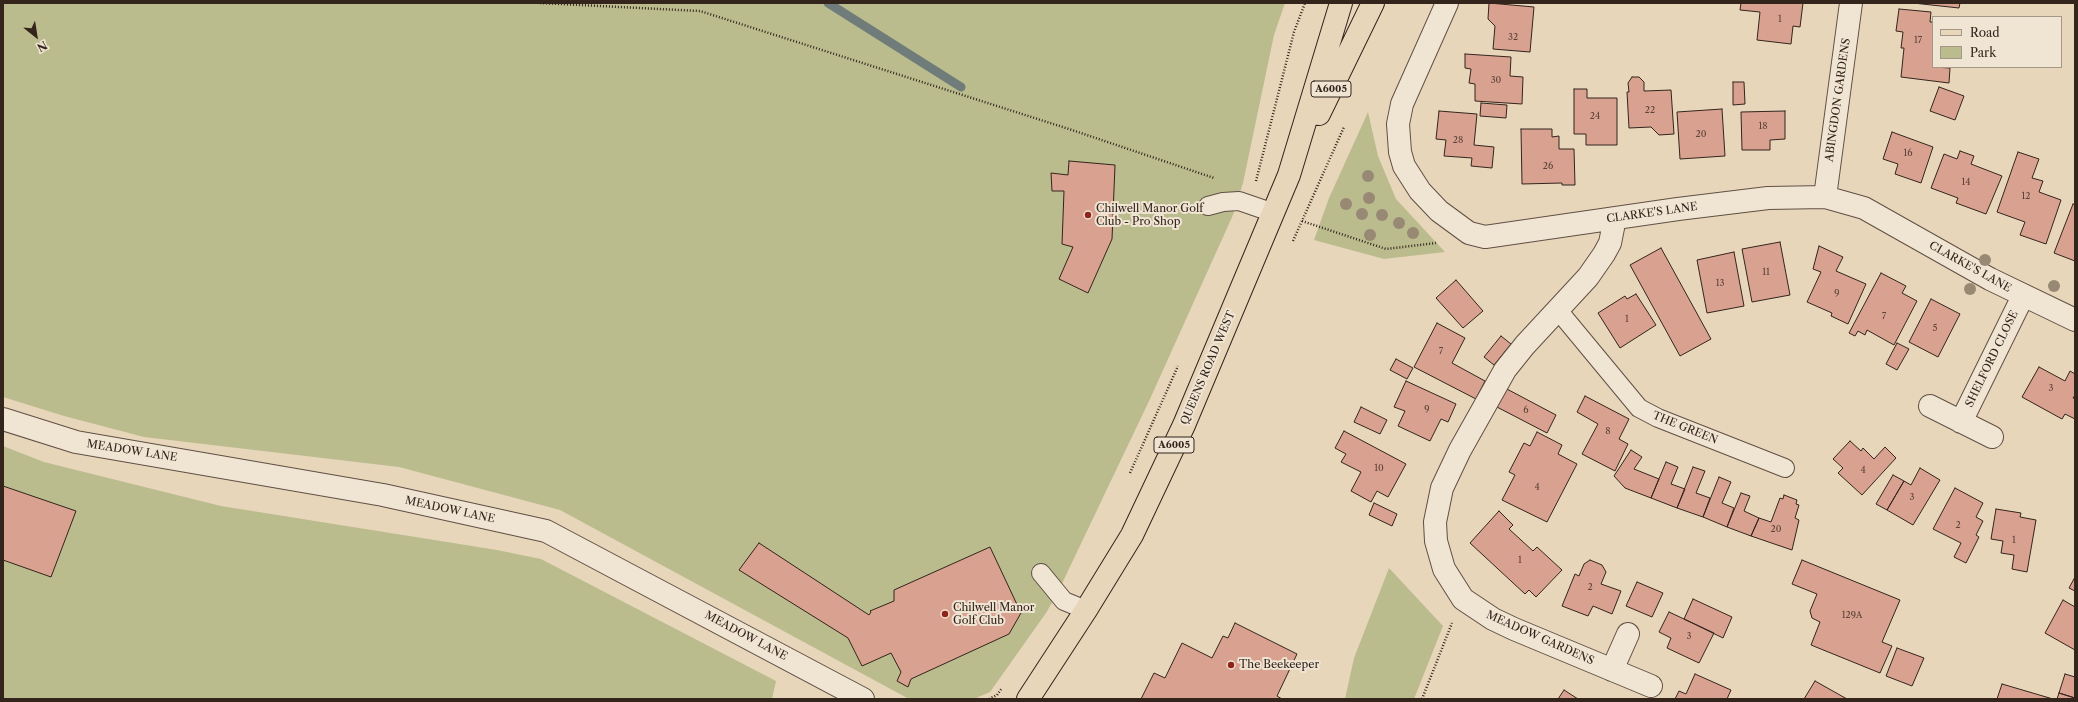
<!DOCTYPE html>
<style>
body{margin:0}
#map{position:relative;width:2078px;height:702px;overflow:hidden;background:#e8d6bb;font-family:"Libre Caslon Text",serif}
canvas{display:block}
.frame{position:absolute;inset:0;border:4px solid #33241c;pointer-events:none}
.legend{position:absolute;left:1932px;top:16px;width:130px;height:52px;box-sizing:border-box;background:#f0e4d3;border:1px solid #a4978a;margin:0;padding:5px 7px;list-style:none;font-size:12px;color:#33241c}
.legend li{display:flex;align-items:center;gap:8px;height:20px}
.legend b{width:20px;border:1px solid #a4978a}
.north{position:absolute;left:16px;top:16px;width:40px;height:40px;-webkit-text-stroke:3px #f0e4d3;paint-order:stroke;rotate:150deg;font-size:11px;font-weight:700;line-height:16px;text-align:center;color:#33241c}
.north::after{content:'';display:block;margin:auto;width:14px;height:18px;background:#33241c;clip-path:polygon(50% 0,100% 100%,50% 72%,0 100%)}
</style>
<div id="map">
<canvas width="2078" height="702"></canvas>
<div class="frame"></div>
<ul class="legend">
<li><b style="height:5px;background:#e8d6bb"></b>Road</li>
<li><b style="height:11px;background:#bbbc8d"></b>Park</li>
</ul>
<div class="north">N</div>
</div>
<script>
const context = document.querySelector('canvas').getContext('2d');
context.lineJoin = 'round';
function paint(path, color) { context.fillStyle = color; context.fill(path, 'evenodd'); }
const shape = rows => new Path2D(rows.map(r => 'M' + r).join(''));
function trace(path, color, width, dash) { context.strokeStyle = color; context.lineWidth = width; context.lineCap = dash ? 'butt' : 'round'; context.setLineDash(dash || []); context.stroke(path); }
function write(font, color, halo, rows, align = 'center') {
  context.font = font + ' "Libre Caslon Text",serif'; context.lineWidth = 4; context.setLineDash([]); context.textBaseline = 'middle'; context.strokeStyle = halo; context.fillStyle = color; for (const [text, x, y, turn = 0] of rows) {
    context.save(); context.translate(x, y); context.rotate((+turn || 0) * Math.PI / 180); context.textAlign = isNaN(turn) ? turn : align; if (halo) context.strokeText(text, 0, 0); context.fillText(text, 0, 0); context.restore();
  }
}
paint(shape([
 [3,3,1285,3,1274,35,1243,183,1233,215,1150,399,1057,594,1046,613,990,692,974,699,909,699,560,510,399,467,144,437,64,416,3,397],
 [1368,112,1378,156,1396,199,1445,252,1384,259,1314,240,1329,198],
 [3,446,44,462,221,506,497,550,541,559,776,681,772,699,3,699],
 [1389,568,1443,626,1414,699,1345,699,1354,658]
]), '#bbbc8d');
trace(shape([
 [828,3,961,87]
]), '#707c79', 9);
const building = shape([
 [1489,3,1534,7,1530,52,1493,49,1495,26,1488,19,1489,3],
 [1741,3,1803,3,1800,27,1793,26,1791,44,1757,40,1760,12,1740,10,1741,3],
 [1913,3,1960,3,1959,8,1913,3],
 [1899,9,1931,12,1930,22,1933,22,1933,67,1950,68,1949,83,1901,77,1904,48,1901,48,1903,32,1896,31,1899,9],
 [1465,54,1511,57,1510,76,1523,77,1522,104,1475,101,1475,84,1469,83,1471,69,1465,68,1465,54],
 [1632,77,1639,77,1644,82,1644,91,1671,90,1674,134,1659,135,1651,127,1629,128,1627,92,1629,92,1628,83,1632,77],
 [1733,82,1744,82,1745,104,1733,105,1733,82],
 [1939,87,1964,96,1955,120,1930,111,1939,87],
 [1574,89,1587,89,1587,98,1617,98,1617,145,1586,145,1586,134,1574,134,1574,89],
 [1481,103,1507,105,1506,118,1480,116,1481,103],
 [1722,109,1725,156,1680,159,1677,112,1722,109],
 [1439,111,1477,114,1474,145,1494,147,1492,168,1471,166,1472,158,1444,156,1446,140,1436,139,1439,111],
 [1785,111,1785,139,1770,140,1770,150,1742,150,1741,112,1785,111],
 [1521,129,1552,129,1552,137,1559,136,1559,149,1574,149,1575,185,1562,185,1562,183,1522,184,1521,129],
 [1892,132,1933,147,1921,183,1895,174,1898,164,1883,159,1892,132],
 [1960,151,1974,156,1971,164,2002,176,1986,214,1956,203,1958,198,1931,188,1944,154,1957,159,1960,151],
 [2018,152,2039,159,2032,178,2043,181,2039,192,2061,200,2046,244,2020,235,2025,222,1997,212,2018,152],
 [1069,161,1115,165,1112,239,1088,293,1059,279,1073,247,1062,244,1064,191,1052,191,1051,173,1068,175,1069,161],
 [2073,204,2075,205,2075,261,2054,253,2073,204],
 [1780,242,1790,295,1752,302,1742,249,1780,242],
 [1819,246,1843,257,1836,271,1866,284,1848,324,1831,316,1832,313,1807,302,1821,272,1813,269,1819,246],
 [1661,248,1711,339,1680,356,1630,265,1661,248],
 [1734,252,1744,306,1707,313,1697,260,1734,252],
 [1881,273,1906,286,1902,293,1917,301,1894,345,1867,330,1865,335,1858,331,1855,336,1849,333,1881,273],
 [1456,280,1483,311,1463,328,1436,298,1456,280],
 [1636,294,1656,325,1620,348,1598,313,1625,296,1627,299,1636,294],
 [1931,299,1960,314,1938,357,1909,342,1931,299],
 [1437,323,1465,338,1452,363,1485,381,1476,399,1414,367,1437,323],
 [1501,336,1511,344,1494,365,1484,357,1501,336],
 [1897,343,1909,349,1897,370,1886,364,1897,343],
 [1396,359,1413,368,1407,379,1390,370,1396,359],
 [2039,367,2065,381,2070,371,2075,374,2075,395,2073,398,2075,399,2075,419,2065,414,2062,419,2022,397,2039,367],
 [1406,381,1456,404,1448,422,1441,419,1430,441,1398,426,1405,411,1394,407,1406,381],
 [1505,388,1556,415,1547,433,1495,406,1505,388],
 [1585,396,1629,419,1619,439,1628,444,1615,471,1582,454,1598,424,1577,412,1585,396],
 [1361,407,1387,420,1380,434,1354,422,1361,407],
 [1344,431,1406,464,1388,497,1377,491,1371,502,1351,491,1361,472,1341,462,1346,454,1335,448,1344,431],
 [1537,432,1562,445,1558,454,1577,464,1547,522,1502,500,1515,475,1509,472,1524,443,1530,446,1537,432],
 [1850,441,1861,451,1863,448,1874,459,1885,447,1896,458,1862,495,1838,473,1843,468,1833,459,1850,441],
 [1631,450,1642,457,1634,469,1659,479,1651,498,1625,488,1614,476,1631,450],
 [1666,462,1678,467,1671,484,1685,489,1677,508,1651,498,1666,462],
 [1693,467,1705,471,1696,493,1710,498,1703,517,1677,508,1693,467],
 [1920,468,1940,480,1913,525,1887,510,1904,481,1911,485,1920,468],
 [1893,475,1904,481,1887,510,1876,504,1893,475],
 [1719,477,1731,482,1722,503,1734,508,1727,527,1703,517,1719,477],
 [3,486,76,511,51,577,3,560,3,486],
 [1955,488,1983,503,1976,517,1983,521,1976,535,1979,537,1966,563,1954,557,1961,543,1933,529,1955,488],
 [1741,493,1750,496,1744,511,1759,518,1751,536,1727,527,1741,493],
 [1784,495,1797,500,1796,504,1799,505,1795,518,1799,520,1792,550,1751,536,1759,518,1771,522,1780,498,1783,499,1784,495],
 [1374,503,1397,514,1392,526,1369,515,1374,503],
 [1996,509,2021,513,2020,517,2036,520,2027,572,2012,569,2014,555,2001,553,2003,541,1991,539,1996,509],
 [1499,511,1513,525,1509,529,1533,551,1537,547,1562,570,1536,597,1529,590,1525,594,1470,543,1499,511],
 [759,543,869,615,871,612,870,611,894,601,894,590,990,547,1021,613,1009,634,911,679,908,687,897,681,901,672,891,653,862,666,848,638,739,570,759,543],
 [1590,560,1602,565,1606,572,1601,584,1621,591,1612,614,1593,606,1588,616,1562,606,1575,574,1579,576,1584,564,1590,560],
 [1802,560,1900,600,1882,642,1892,646,1880,673,1811,645,1820,622,1812,618,1810,611,1817,594,1792,584,1802,560],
 [2075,577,2075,591,2069,588,2075,577],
 [1637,582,1663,593,1652,617,1626,606,1637,582],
 [1693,599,1732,617,1723,638,1684,619,1693,599],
 [2063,600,2075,607,2075,650,2045,633,2063,600],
 [1669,612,1714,633,1699,663,1667,648,1671,638,1659,632,1669,612],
 [1235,623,1297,654,1277,696,1282,699,1141,699,1154,673,1165,678,1182,643,1212,658,1223,636,1228,638,1235,623],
 [1897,648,1924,658,1912,686,1886,676,1897,648],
 [1695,674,1731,690,1727,699,1675,699,1679,691,1686,694,1695,674],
 [2065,674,2075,677,2075,698,2059,693,2065,674],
 [1815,681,1847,699,1804,699,1815,681],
 [2002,684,2053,699,1997,699,2002,684],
 [1564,690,1578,699,1558,699,1564,690],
 [2059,693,2075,698,2075,699,2057,699,2059,693]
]);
paint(building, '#d9a190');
trace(building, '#33241c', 1);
const service = shape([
 [1208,206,1223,202,1239,201,1274,213],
 [1557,309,1639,408,1658,418,1785,468],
 [1041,573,1064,601,1086,610]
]);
const minor = shape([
 [1447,3,1402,104,1398,124,1400,152,1404,166,1420,191,1439,211,1469,233,1485,237,1678,209,1768,198,1825,197,1864,208,1990,279,2075,320],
 [1825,197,1851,3],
 [1615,218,1610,243,1604,254,1588,277,1525,345,1505,370,1460,450,1442,488,1435,522,1436,541,1444,569,1463,599,1493,619,1514,629,1651,686],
 [1930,406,1992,437],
 [1961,422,2023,296],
 [1612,670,1628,634]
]);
const tertiary = shape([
 [3,419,76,442,383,495,546,531,863,699]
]);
const primary = shape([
 [1319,114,1373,3],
 [1028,699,1086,610,1132,535,1184,425,1289,175,1341,3]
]);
trace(service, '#605044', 20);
trace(minor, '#605044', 24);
trace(tertiary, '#605044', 24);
trace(primary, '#33241c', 24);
trace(shape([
 [540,3,700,11,1072,130,1214,178],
 [1256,181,1294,32,1305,3],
 [1302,221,1386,249,1436,243],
 [1293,241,1344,127],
 [1130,473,1178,366],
 [989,699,997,695,1002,688],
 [1422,699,1452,623]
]), '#33241c', 2.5, [1, 2]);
trace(service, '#f0e4d3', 18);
trace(minor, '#f0e4d3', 22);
trace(tertiary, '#f0e4d3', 22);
trace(primary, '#e8d6bb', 22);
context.fillStyle = '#978973';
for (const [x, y] of [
 [1368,176],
 [1369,198],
 [1346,204],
 [1362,214],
 [1382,215],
 [1399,223],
 [1413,233],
 [1370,235],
 [1985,260],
 [2054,286],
 [1970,289]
]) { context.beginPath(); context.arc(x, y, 6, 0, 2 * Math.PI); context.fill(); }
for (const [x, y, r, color] of [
 [1088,215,4,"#8f2418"],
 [945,614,4,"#8f2418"],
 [1231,665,4,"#8f2418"]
]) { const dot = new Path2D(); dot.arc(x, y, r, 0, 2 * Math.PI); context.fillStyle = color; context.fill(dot); trace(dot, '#f0e4d3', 1.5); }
write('9px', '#5c4339', null, [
 ["1",1780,19],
 ["32",1513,37],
 ["17",1918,40],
 ["30",1496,80],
 ["22",1650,110],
 ["24",1595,116],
 ["18",1763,126],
 ["20",1701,134],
 ["28",1458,140],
 ["16",1908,153],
 ["26",1548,166],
 ["14",1966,182],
 ["12",2026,196],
 ["11",1766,272],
 ["13",1720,283],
 ["9",1837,293],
 ["7",1884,316],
 ["1",1627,319],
 ["5",1935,328],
 ["7",1441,351],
 ["3",2051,388],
 ["9",1427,409],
 ["6",1526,410],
 ["8",1608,431],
 ["10",1379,468],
 ["4",1863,470],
 ["4",1537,487],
 ["3",1912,497],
 ["2",1958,525],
 ["20",1776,529],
 ["1",2014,540],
 ["1",1520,560],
 ["2",1590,587],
 ["129A",1852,615],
 ["3",1689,636]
]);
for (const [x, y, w] of [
 [1331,89,40],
 [1174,445,40]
]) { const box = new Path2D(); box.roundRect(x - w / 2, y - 8, w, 16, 3); context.fillStyle = '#f0e4d3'; context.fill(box); trace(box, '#33241c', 1); }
write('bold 10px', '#33241c', null, [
 ["A6005",1331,89],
 ["A6005",1174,445]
]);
write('11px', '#33241c', '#f0e4d3', [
 ["ABINGDON GARDENS",1838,100,-82],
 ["CLARKE'S LANE",1652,213,-8],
 ["CLARKE'S LANE",1970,267,29],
 ["SHELFORD CLOSE",1992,359,-64],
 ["QUEENS ROAD WEST",1208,368,-67],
 ["THE GREEN",1685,428,22],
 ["MEADOW LANE",132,451,9],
 ["MEADOW LANE",450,510,12],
 ["MEADOW LANE",746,636,28],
 ["MEADOW GARDENS",1540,638,24]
]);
write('11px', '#33241c', '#f0e4d3', [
 ["Chilwell Manor Golf",1096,209],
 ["Club - Pro Shop",1096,222],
 ["Chilwell Manor",953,608],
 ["Golf Club",953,621],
 ["The Beekeeper",1239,665]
], 'left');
</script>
